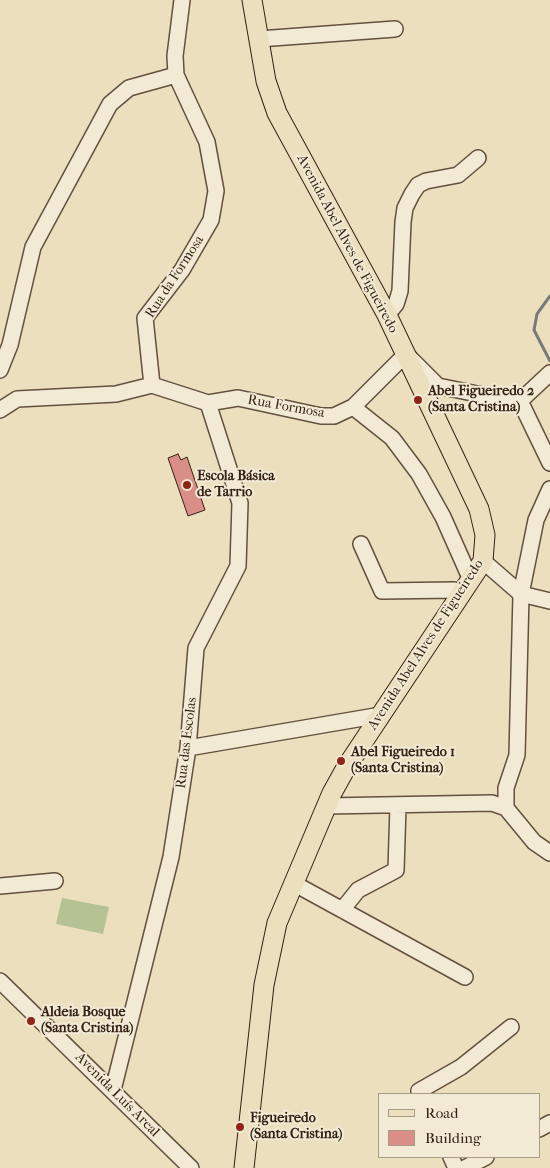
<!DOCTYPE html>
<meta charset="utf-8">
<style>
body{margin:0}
#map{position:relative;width:550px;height:1168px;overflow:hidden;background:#ecdfbe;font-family:"IM FELL French Canon",serif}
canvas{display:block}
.legend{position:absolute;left:378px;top:1093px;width:162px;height:65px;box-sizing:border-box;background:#f3ead5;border:1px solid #a79a87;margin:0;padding:6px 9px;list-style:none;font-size:15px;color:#352113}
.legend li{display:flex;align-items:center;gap:10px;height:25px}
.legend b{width:25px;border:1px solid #a79a87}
</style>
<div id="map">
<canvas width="550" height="1168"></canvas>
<ul class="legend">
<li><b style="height:6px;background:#ecdfbe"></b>Road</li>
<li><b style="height:14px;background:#d98f87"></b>Building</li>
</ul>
</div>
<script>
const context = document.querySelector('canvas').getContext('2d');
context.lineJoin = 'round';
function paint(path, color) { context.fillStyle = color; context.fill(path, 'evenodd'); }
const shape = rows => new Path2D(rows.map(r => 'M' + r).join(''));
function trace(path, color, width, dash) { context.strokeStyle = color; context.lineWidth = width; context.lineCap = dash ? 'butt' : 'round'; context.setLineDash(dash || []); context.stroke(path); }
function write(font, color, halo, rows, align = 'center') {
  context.font = font + ' "IM FELL French Canon",serif'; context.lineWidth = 4; context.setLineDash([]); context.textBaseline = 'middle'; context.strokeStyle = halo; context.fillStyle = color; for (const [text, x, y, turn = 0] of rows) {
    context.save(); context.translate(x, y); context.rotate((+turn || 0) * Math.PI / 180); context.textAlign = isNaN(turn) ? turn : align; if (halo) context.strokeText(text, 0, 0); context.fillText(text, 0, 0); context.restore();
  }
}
paint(shape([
 [62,898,109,907,103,934,56,924]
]), '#b4c294');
trace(shape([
 [550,296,537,314,534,330,550,361]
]), '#757c79', 3);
const building = shape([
 [178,454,181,460,187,457,205,510,188,516,168,458,178,454]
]);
paint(building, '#d98f87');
trace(building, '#352113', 1);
const minor = shape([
 [259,39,395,29],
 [387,315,396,304,400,291,403,222,405,208,412,194,418,185,426,181,458,175,478,158],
 [0,370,10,345,33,247,110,104,129,88,176,75],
 [152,385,145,318,182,270,211,220,216,191,207,142,176,75,175,56,182,0],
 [520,401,550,463],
 [353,407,392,438,419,474,443,517,471,580],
 [0,410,17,399,116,394,152,385,208,403,238,398,321,416,334,416,353,407,406,354,438,386,502,399,520,401,550,373],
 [361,544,382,591,454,590,461,595],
 [483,561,521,594,550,601],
 [188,748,381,715],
 [326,806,492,803,506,808,534,842,550,853],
 [506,808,506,788,517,755,521,594,536,520,550,489],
 [293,883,465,977],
 [0,886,55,881],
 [342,910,358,890,396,870,398,806],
 [0,981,191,1168],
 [113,1090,171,857,188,748,196,648,238,566,240,503,208,403],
 [420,1094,419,1091,461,1067,511,1027],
 [539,1129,550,1123],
 [451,1157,456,1168],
 [465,1168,486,1157]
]);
const major = shape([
 [244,1168,264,985,277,923,332,793,347,766,483,561,485,535,479,509,387,315,277,113,266,81,252,0]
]);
trace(minor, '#63503e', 18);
trace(major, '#352113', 21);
trace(minor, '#f3ead5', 15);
trace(major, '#ecdfbe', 19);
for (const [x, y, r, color] of [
 [418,400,5,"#8f2418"],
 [187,485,5,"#8f2418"],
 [341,761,5,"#8f2418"],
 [31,1021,5,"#8f2418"],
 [240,1127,5,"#8f2418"]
]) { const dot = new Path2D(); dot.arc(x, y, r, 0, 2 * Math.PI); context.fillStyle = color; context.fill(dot); trace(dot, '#f3ead5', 2); }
write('14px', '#352113', '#f3ead5', [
 ["Avenida Abel Alves de Figueiredo",347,244,62],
 ["Rua da Formosa",175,277,-57],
 ["Rua Formosa",286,407,10],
 ["Avenida Abel Alves de Figueiredo",426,645,-57],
 ["Rua das Escolas",187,743,-83],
 ["Avenida Luís Areal",117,1095,45]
]);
write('bold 14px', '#352113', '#f3ead5', [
 ["Abel Figueiredo 2",428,392],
 ["(Santa Cristina)",428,408],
 ["Escola Básica",197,477],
 ["de Tarrio",197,493],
 ["Abel Figueiredo 1",351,753],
 ["(Santa Cristina)",351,769],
 ["Aldeia Bosque",41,1013],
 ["(Santa Cristina)",41,1029],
 ["Figueiredo",250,1119],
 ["(Santa Cristina)",250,1135]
], 'left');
</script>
